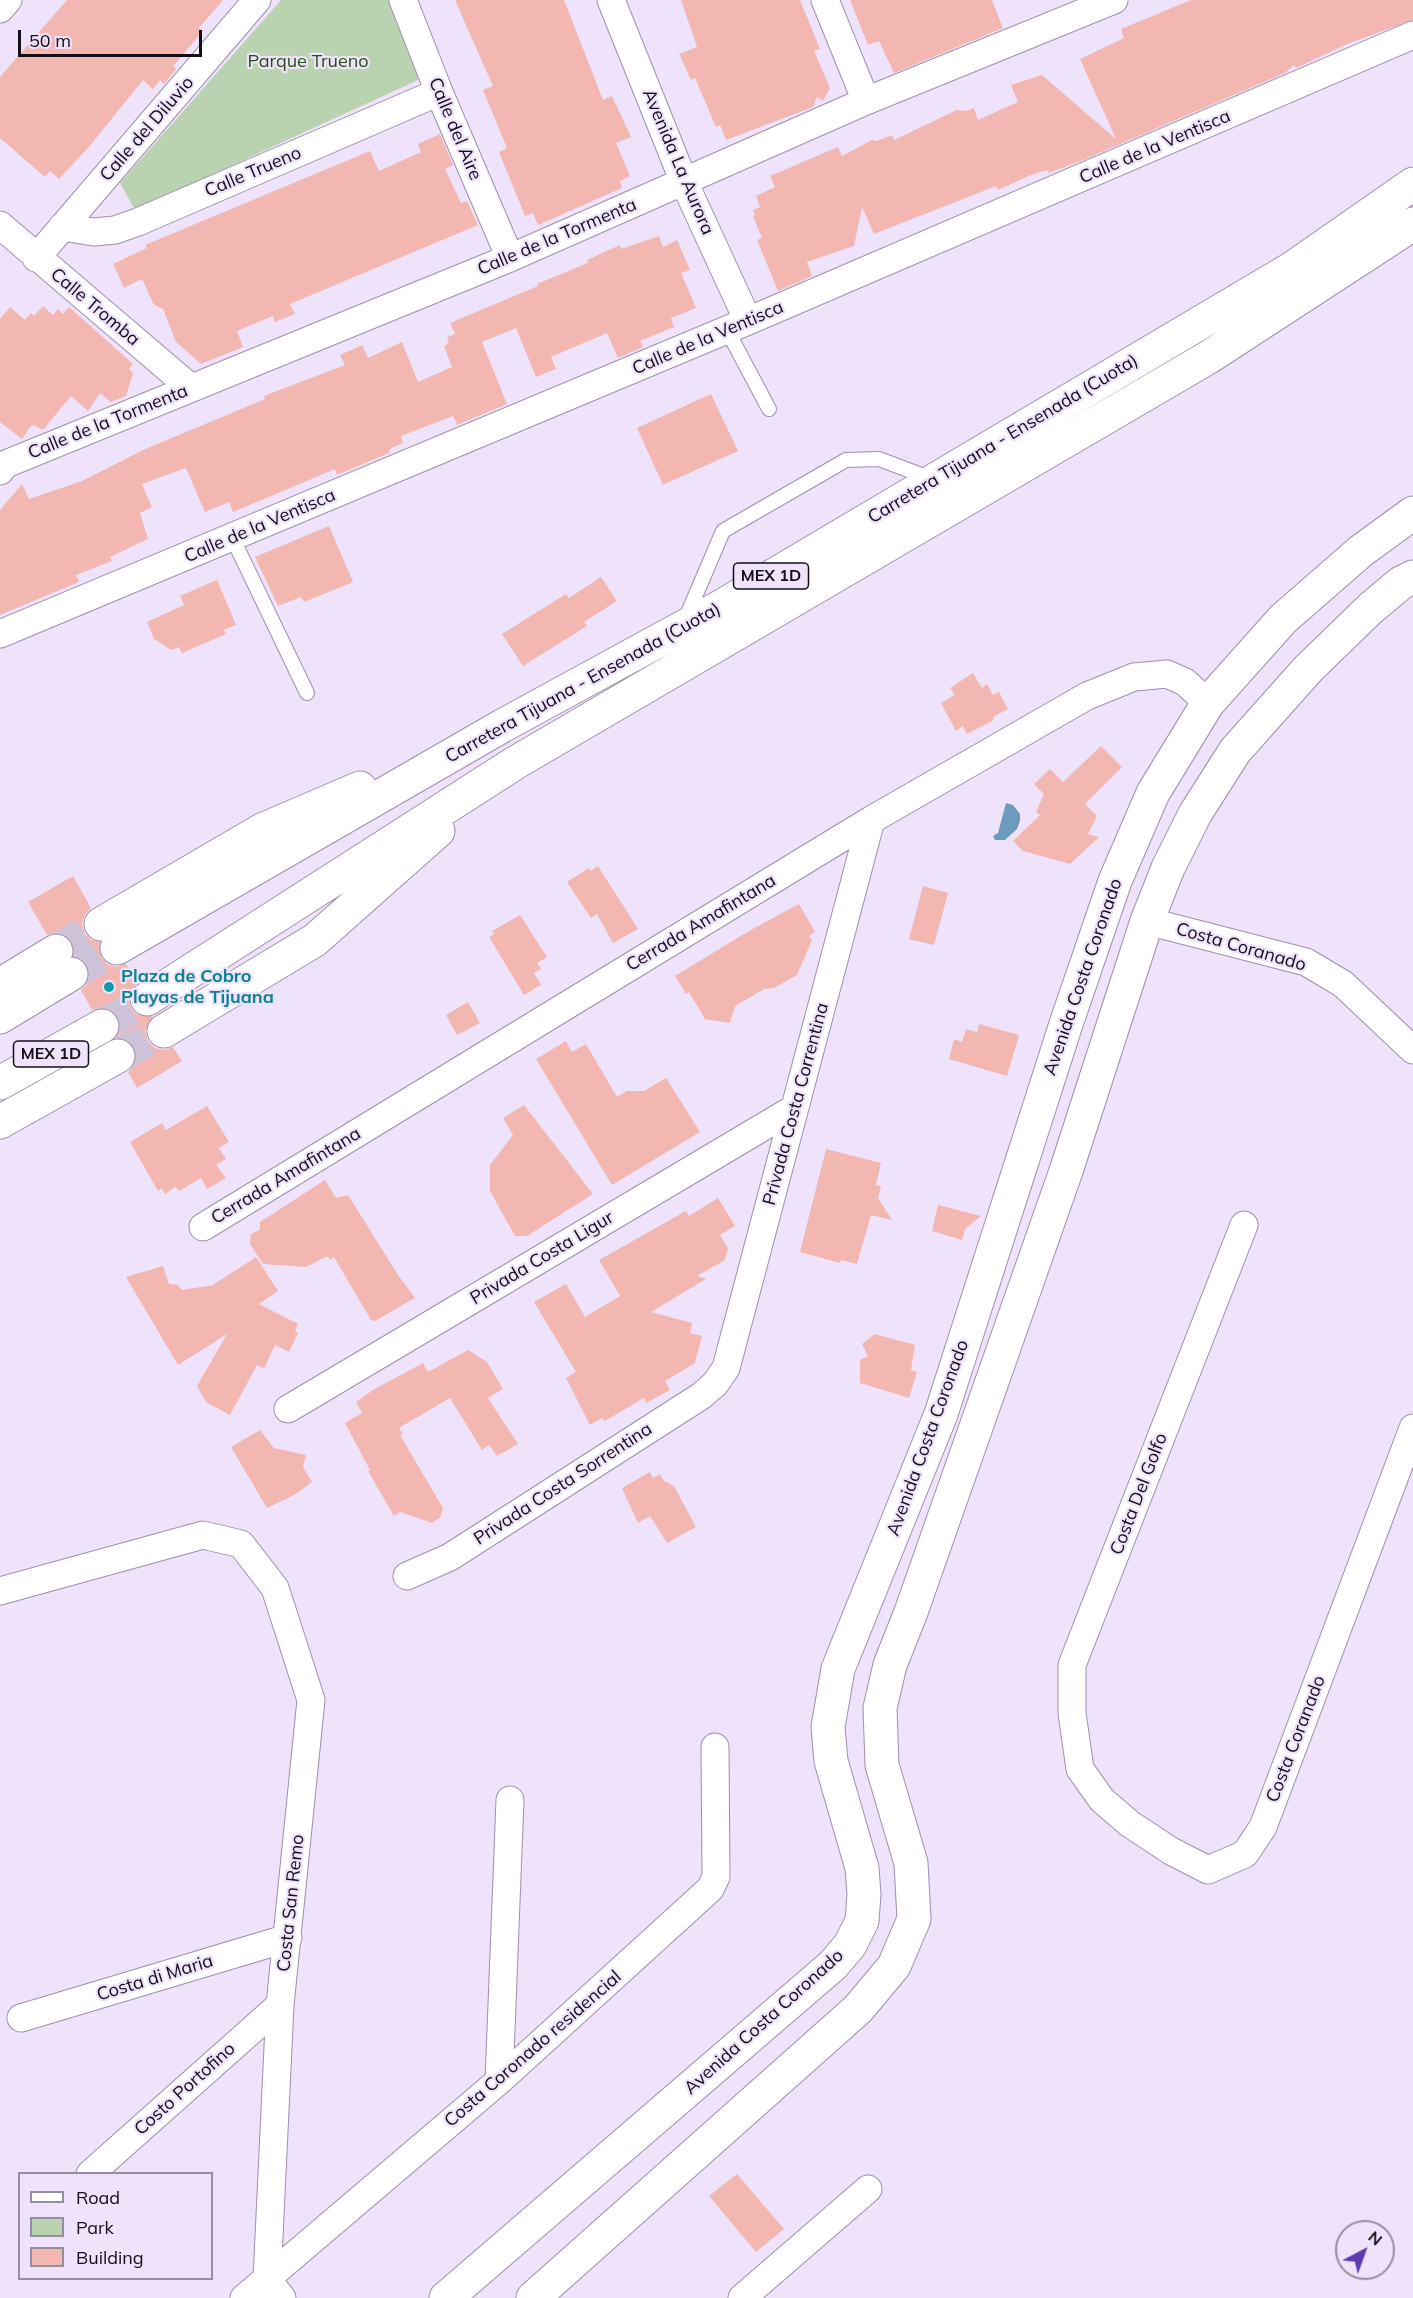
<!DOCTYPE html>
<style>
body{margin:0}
#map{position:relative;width:1413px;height:2298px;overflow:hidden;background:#efe2fb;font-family:Mulish,sans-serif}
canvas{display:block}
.legend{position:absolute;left:18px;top:2172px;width:195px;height:108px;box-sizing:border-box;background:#efe2fb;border:2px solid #978da0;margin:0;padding:8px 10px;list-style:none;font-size:18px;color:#130e18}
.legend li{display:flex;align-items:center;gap:12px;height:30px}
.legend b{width:30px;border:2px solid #978da0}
.north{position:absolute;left:1335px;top:2220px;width:60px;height:60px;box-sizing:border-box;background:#efe2fb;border:2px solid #978da0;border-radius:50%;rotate:41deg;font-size:16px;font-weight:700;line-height:24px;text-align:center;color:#130e18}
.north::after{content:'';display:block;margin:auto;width:21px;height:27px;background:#5e3bb3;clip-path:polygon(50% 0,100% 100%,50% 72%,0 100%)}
.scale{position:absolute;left:18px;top:30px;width:184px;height:27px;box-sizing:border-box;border:3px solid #130e18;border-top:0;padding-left:8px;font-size:18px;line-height:21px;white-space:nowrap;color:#130e18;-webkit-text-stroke:4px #efe2fb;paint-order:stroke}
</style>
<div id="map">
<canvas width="1413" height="2298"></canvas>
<ul class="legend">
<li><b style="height:8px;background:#fff"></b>Road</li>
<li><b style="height:16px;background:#b9d3b0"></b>Park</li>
<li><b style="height:16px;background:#f3b7b2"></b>Building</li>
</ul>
<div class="north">N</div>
<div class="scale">50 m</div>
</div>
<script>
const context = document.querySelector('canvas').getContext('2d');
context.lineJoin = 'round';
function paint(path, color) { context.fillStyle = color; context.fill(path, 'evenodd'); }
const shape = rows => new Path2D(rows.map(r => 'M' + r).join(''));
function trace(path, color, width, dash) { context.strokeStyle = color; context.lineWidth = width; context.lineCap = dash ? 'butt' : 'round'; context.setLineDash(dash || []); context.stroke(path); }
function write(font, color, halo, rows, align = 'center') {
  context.font = font + ' Mulish,sans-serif'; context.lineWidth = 4.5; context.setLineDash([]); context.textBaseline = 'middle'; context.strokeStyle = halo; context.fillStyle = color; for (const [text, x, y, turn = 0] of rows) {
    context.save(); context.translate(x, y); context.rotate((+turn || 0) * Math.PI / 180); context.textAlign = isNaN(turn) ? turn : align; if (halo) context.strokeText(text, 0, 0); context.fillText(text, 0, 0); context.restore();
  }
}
paint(shape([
 [281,0,390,0,420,79,135,210,120,183]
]), '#b9d3b0');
paint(shape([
 [1006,803,1013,805,1020,814,1020,821,1017,829,1005,840,995,840,993,836,998,833]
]), '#6d9bbd');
paint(shape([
 [67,0,223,0,199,28,203,31,173,66,176,69,164,84,160,80,153,89,143,80,88,148,59,179,50,171,45,177,0,138,0,77],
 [455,0,564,0,603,100,612,96,631,137,616,143,630,176,620,181,622,188,538,225,533,213,525,216,499,152,507,148,483,90,493,86],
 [681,0,800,0,820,49,814,51,830,88,823,101,817,97,813,107,726,140,720,125,716,127,695,78,691,80,679,54,697,47],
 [850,0,992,0,1003,28,894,73,879,41,868,45],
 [1191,0,1413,0,1413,20,1347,44,1296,68,1294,65,1285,73,1083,160,1049,173,1047,170,1031,175,998,190,996,186,874,234,862,207,854,246,807,262,812,276,778,291,757,240,762,238,753,216,755,215,753,210,760,207,756,196,775,187,770,176,838,147,842,156,872,140,877,141,892,135,894,140,957,110,966,111,974,108,978,120,1018,102,1011,85,1042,75,1116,139,1080,59,1124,38,1121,29],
 [440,134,453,165,445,169,461,203,467,201,478,225,290,304,295,314,275,322,273,316,237,331,243,347,201,364,176,342,163,309,154,305,142,279,124,288,113,264,147,248,145,245,370,151,379,171,421,152,418,144],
 [659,236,663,247,677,240,690,270,681,273,696,308,671,318,674,327,640,341,643,347,618,358,607,333,551,357,556,369,536,377,516,328,482,342,507,404,457,425,453,416,401,436,403,443,390,449,389,453,337,475,335,469,233,512,229,502,205,512,186,468,142,484,152,507,140,513,148,539,110,557,112,561,76,575,79,582,0,615,0,510,22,484,29,499,82,481,143,450,265,399,264,396,345,365,340,355,362,345,368,358,402,342,418,382,452,367,444,346,449,343,447,337,455,334,450,323,538,286,537,284,588,263,587,260,620,245,621,249],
 [43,306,53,315,58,309,63,314,69,307,133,364,129,369,133,373,126,396,111,402,100,393,88,411,71,396,43,430,34,425,30,427,22,439,0,422,0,319,10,307,25,320,31,313,34,316],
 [711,394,738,451,663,485,637,428],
 [329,526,353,582,304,602,301,597,278,606,255,557],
 [601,577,617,601,584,622,587,626,523,666,502,634,566,594,569,598],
 [217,580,236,625,224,630,226,634,182,653,179,647,171,650,154,639,147,622,184,605,180,596],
 [973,673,982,688,987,684,993,695,999,692,1008,709,993,717,994,720,967,734,963,726,956,731,941,703,955,695,950,688],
 [1101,746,1122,767,1085,804,1097,816,1088,834,1099,837,1070,864,1023,851,1013,841,1040,815,1036,812,1044,794,1034,784,1050,769,1063,782],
 [598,866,638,929,613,943,597,914,591,918,567,882,589,868,590,871],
 [73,876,91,908,85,914,82,924,85,934,91,940,100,942,101,957,107,964,116,967,126,964,137,983,130,991,128,1000,132,1010,138,1015,153,1016,145,1031,148,1041,155,1048,164,1050,173,1047,182,1061,137,1088,128,1072,134,1065,137,1057,135,1047,127,1040,116,1038,121,1027,118,1016,111,1010,103,1007,92,1010,81,990,87,984,90,974,87,964,74,956,72,942,65,935,56,932,47,935,28,902],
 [923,886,948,893,934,945,909,939],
 [799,904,815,932,809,936,812,940,797,975,774,988,764,989,735,1006,730,1023,705,1019,689,992,686,994,675,976,749,931],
 [520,915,547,957,537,963,541,969,534,973,541,985,524,995,489,937,494,934,492,931],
 [468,1002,480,1023,457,1035,446,1015],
 [979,1024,1019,1035,1007,1076,949,1059,954,1039,962,1042,966,1029,977,1032],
 [566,1041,572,1052,586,1044,617,1097,627,1091,644,1091,666,1078,700,1132,612,1185,536,1059],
 [524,1105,593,1194,527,1236,515,1236,490,1191,490,1165,513,1135,503,1118],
 [207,1106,229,1142,219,1148,226,1159,216,1165,226,1178,207,1189,201,1178,179,1191,175,1187,165,1194,162,1188,158,1191,130,1142,162,1123,166,1130],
 [826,1149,881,1163,876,1185,881,1186,878,1198,892,1220,871,1215,857,1264,841,1260,840,1263,800,1252],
 [325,1180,336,1198,348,1195,398,1275,415,1298,375,1321,371,1320,334,1257,330,1260,327,1256,306,1267,263,1264,250,1244,251,1234,260,1230,260,1222],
 [718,1198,735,1226,720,1235,728,1248,725,1260,697,1276,706,1279,651,1312,692,1323,690,1333,702,1336,695,1363,665,1381,670,1390,646,1403,644,1398,605,1421,602,1418,590,1425,566,1378,576,1372,534,1302,566,1284,585,1317,620,1296,599,1260,686,1211,689,1216],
 [938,1205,981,1216,965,1229,962,1240,932,1231],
 [256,1257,278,1291,259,1304,298,1324,295,1331,298,1333,289,1352,275,1345,264,1369,257,1365,230,1415,206,1402,197,1386,227,1334,178,1365,126,1277,163,1266,169,1284,178,1285,182,1290,213,1285],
 [875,1334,915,1345,911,1370,917,1372,909,1398,860,1383,860,1360,868,1356,862,1344],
 [468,1350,487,1362,503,1389,488,1398,518,1444,497,1456,489,1445,482,1450,450,1398,399,1428,403,1434,400,1435,443,1508,440,1518,432,1523,400,1512,394,1516,368,1471,370,1470,345,1423,362,1413,356,1402,373,1390,423,1363,428,1372],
 [260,1430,274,1448,306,1455,303,1467,312,1482,296,1494,267,1508,231,1447],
 [650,1472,653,1478,660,1474,664,1481,674,1486,696,1527,667,1543,650,1516,638,1523,622,1488],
 [737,2174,784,2229,756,2252,709,2196]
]), '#f3b7b2');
trace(shape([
 [56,951,101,924],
 [71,974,117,948],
 [102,1026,147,999],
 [118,1056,164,1031]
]), '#cec2d9', 33, [33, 16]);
const service = shape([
 [727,330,769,409],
 [232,537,307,693],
 [685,620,723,531,846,460,879,459,932,479]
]);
const minor = shape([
 [403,0,439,92,510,258],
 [611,0,684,182,748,321],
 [825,0,866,101],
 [0,9,8,0],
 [0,225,191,388],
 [62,227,94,232,115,230,138,222,439,92],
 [36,258,257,0],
 [0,471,6,464,510,258,866,101,1114,0],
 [0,634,748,321,1413,35],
 [1147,921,1306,962,1343,984,1413,1050],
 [1244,1225,1072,1665,1072,1713,1080,1769,1102,1800,1130,1824,1171,1851,1208,1870,1245,1854,1263,1827,1413,1428],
 [203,1227,871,820,1087,696,1134,677,1167,674,1185,682,1208,703],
 [288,1409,795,1108],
 [407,1576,450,1557,701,1396,715,1384,726,1368,871,820],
 [0,1591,203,1535,241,1544,275,1588,311,1700,280,2005,267,2279,282,2298],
 [21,2018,288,1938],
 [499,2081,510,1800],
 [90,2174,280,2005],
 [244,2298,499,2081,710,1889,716,1877,715,1747],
 [742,2298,868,2189]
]);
const tertiary = shape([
 [446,2298,833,1965,850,1945,862,1921,864,1894,862,1868,831,1761,828,1727,838,1669,941,1414,1066,1024,1115,881,1153,793,1208,703,1283,619,1361,551,1413,513],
 [533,2298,858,2009,894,1966,914,1919,911,1863,882,1765,880,1708,890,1665,911,1612,1066,1171,1147,921,1168,868,1195,814,1235,751,1308,669,1371,608,1401,583,1413,577]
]);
const motorway = shape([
 [101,924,262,830,360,788],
 [117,948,502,726,722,606,1291,269,1413,184],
 [0,985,56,951],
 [147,999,515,763,1209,357,1413,224],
 [0,1017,71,974],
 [164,1031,315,940,438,831],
 [0,1083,102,1026],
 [0,1122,118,1056]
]);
trace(service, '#9e8fac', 16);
trace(minor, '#9e8fac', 29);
trace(tertiary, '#9e8fac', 35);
trace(motorway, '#9e8fac', 35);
trace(service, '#fff', 14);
trace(minor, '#fff', 27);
trace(tertiary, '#fff', 33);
trace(motorway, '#fff', 33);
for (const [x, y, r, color] of [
 [109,987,6,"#0f9aa8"]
]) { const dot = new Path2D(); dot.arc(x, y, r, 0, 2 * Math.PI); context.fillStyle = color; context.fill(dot); trace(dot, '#efe2fb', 2); }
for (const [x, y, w] of [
 [771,576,75],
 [51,1054,75]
]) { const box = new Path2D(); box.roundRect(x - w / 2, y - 13, w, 26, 4.5); context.fillStyle = '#efe2fb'; context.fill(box); trace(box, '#130e18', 1.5); }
write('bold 16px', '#130e18', null, [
 ["MEX 1D",771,576],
 ["MEX 1D",51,1054]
]);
write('18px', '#254f14', '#efe2fb', [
 ["Parque Trueno",308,62]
]);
write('18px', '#130e18', '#efe2fb', [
 ["Calle del Diluvio",147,129,-49],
 ["Calle del Aire",455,129,67],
 ["Calle de la Ventisca",1155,147,-23],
 ["Avenida La Aurora",678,162,67],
 ["Calle Trueno",253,172,-23],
 ["Calle de la Tormenta",557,237,-23],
 ["Calle Tromba",95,307,40],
 ["Calle de la Ventisca",708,338,-23],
 ["Calle de la Tormenta",108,422,-22],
 ["Carretera Tijuana - Ensenada (Cuota)",1003,439,-31],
 ["Calle de la Ventisca",260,526,-23],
 ["Carretera Tijuana - Ensenada (Cuota)",583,683,-29],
 ["Cerrada Amafintana",701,923,-31],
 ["Costa Coranado",1241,947,16],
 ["Avenida Costa Coronado",1083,977,-71],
 ["Privada Costa Correntina",796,1104,-75],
 ["Cerrada Amafintana",286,1176,-31],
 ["Privada Costa Ligur",542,1258,-31],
 ["Avenida Costa Coronado",928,1438,-70],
 ["Privada Costa Sorrentina",563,1484,-33],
 ["Costa Del Golfo",1139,1494,-69],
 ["Costa Coranado",1296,1739,-69],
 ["Costa San Remo",291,1903,-84],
 ["Costa di Maria",155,1978,-17],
 ["Avenida Costa Coronado",764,2022,-42],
 ["Costa Coronado residencial",533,2049,-41],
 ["Costo Portofino",185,2089,-42]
]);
write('bold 18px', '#0d838f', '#efe2fb', [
 ["Plaza de Cobro",121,977],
 ["Playas de Tijuana",121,998]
], 'left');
</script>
